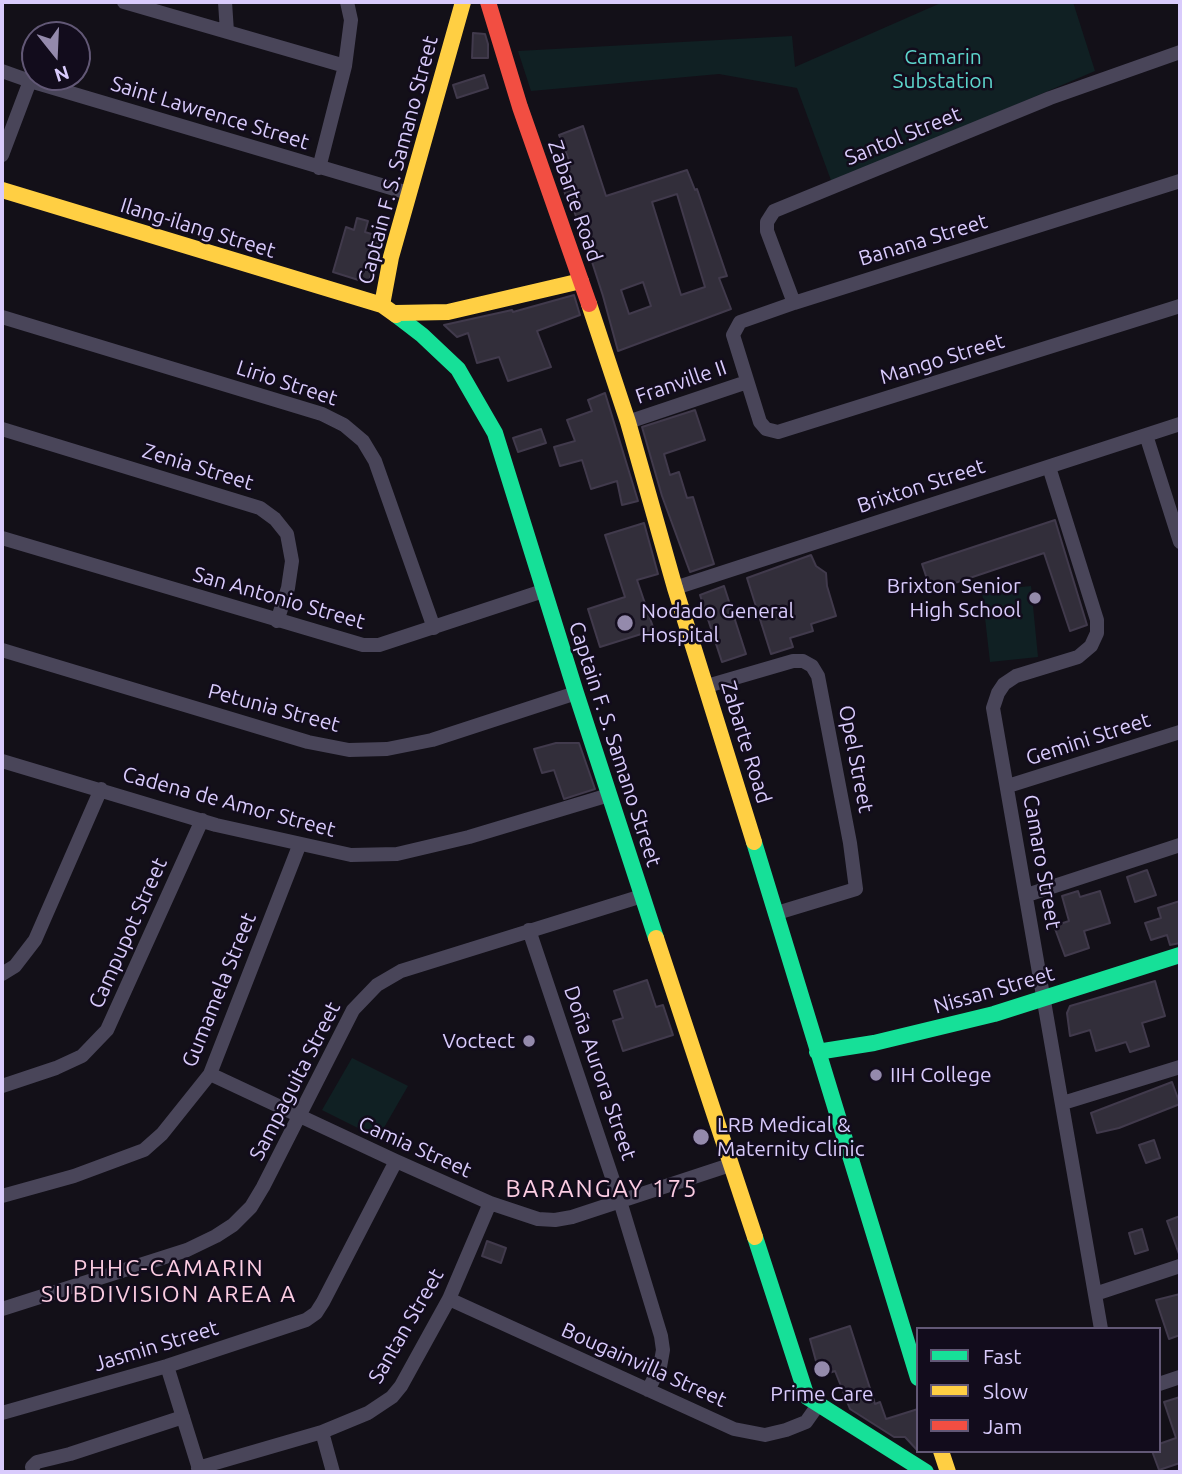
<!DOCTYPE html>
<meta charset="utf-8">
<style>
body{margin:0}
#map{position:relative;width:1182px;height:1474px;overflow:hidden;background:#131018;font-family:Ubuntu,sans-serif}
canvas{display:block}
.frame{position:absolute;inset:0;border:4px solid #d9cbfc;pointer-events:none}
.legend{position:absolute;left:916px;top:1327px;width:245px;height:126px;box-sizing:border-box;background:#120c1c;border:2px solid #625876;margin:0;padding:9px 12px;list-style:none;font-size:21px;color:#d9cbfc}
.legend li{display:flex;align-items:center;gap:14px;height:35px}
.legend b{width:35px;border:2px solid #625876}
.north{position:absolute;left:21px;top:21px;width:70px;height:70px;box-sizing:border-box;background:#120c1c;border:2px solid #625876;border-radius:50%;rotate:162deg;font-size:19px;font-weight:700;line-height:28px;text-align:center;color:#d9cbfc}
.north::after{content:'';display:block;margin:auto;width:24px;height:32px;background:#948aac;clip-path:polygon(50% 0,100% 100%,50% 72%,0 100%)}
</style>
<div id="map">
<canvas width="1182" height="1474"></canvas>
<div class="frame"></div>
<ul class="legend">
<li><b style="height:9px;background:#16e098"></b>Fast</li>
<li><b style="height:9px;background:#ffcf43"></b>Slow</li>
<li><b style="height:9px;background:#f24e42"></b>Jam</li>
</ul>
<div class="north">N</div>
</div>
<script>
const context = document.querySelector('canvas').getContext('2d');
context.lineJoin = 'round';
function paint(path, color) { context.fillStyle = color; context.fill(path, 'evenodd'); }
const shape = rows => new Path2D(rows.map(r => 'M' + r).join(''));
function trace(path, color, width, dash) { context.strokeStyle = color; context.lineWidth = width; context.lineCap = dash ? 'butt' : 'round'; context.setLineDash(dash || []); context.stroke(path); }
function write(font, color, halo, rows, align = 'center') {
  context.font = font + ' Ubuntu,sans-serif'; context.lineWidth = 5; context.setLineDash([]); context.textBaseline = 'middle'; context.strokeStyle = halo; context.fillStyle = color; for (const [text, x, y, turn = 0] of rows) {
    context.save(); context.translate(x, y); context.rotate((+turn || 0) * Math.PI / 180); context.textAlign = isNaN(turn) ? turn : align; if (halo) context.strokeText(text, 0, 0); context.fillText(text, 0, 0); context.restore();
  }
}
paint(shape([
 [943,2,1073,2,1095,71,832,183,797,88,719,74,531,91,518,51,792,36,795,67],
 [1031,586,1038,657,990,662,982,591],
 [352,1058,408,1086,378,1138,322,1110]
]), '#102023');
const building = shape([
 [473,33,485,34,488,44,488,58,472,58,473,33],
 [484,75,488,88,457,98,453,85,484,75],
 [583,126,606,196,687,170,695,190,697,189,727,276,719,278,731,309,618,351,603,296,583,234,568,196,566,196,559,178,564,169,571,165,559,135,583,126],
 [677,194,705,287,681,295,652,202,677,194],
 [643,282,651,306,629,314,621,290,643,282],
 [357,218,368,221,365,232,384,238,368,283,333,272,346,227,354,230,357,218],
 [574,295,580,315,537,331,551,367,508,381,499,357,477,363,468,333,457,337,444,325,512,310,513,312,574,295],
 [605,393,638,501,622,505,617,481,591,489,582,460,560,466,554,447,575,441,567,420,592,411,588,400,605,393],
 [695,410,705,440,664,454,670,475,679,472,687,498,693,497,714,564,690,572,662,496,642,427,695,410],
 [541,429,546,443,518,452,513,438,541,429],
 [1055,520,1087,625,1070,631,1044,553,931,591,922,564,1055,520],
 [644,523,658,574,637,580,654,630,600,647,588,609,625,597,605,535,644,523],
 [811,555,816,566,826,573,827,586,836,616,811,624,813,631,790,638,793,647,771,654,747,578,811,555],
 [724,586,746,654,722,662,700,595,724,586],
 [556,743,579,743,595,789,564,799,554,770,542,773,534,749,556,743],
 [1147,870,1156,895,1135,902,1127,877,1147,870],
 [1078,891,1080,897,1100,891,1110,923,1084,931,1089,948,1065,956,1054,926,1069,921,1062,896,1078,891],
 [1180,901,1180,943,1170,945,1167,935,1151,940,1145,923,1161,918,1158,908,1180,901],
 [647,980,656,1007,663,1005,673,1035,623,1051,613,1021,623,1018,614,991,647,980],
 [1155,981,1165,1016,1142,1023,1149,1046,1130,1052,1126,1042,1096,1051,1090,1030,1070,1036,1067,1013,1070,1006,1155,981],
 [1172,1082,1180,1104,1119,1128,1097,1133,1091,1113,1172,1082],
 [1154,1140,1160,1158,1146,1163,1139,1145,1154,1140],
 [1180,1216,1180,1253,1179,1254,1167,1221,1180,1216],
 [1142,1229,1148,1250,1135,1254,1129,1233,1142,1229],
 [487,1241,506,1248,501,1263,482,1256,487,1241],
 [1180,1294,1180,1335,1169,1339,1156,1300,1180,1294],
 [850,1326,875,1404,880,1402,886,1419,918,1409,918,1451,905,1437,894,1437,850,1409,835,1371,820,1376,810,1339,850,1326],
 [1180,1397,1180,1463,1159,1470,1152,1451,1159,1451,1159,1444,1176,1438,1164,1402,1180,1397]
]);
paint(building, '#322e3a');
trace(building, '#413a4c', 2);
trace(shape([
 [124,2,345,66],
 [225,2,227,32],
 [2,71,30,81,408,193],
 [2,155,30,81],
 [319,168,345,66,351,20,347,2],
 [1180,181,794,303,740,322,733,335,760,422,766,429,778,432,1180,306],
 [794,303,767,231,767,222,774,211,1050,98,1180,52],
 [2,317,322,414,344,425,363,441,375,461,434,628],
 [628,422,747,382],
 [2,429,260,508,275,519,287,534,292,561,288,588,277,621],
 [1146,435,1180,542],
 [1049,467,1097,620,1097,633,1091,646,1078,657,1016,676,1004,684,998,693,993,708,1101,1329],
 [2,538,363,645,379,645,543,591],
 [675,588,1180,424],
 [2,650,308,742,349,750,387,749,432,740,576,693],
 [707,686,793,661,803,661,812,666,818,676,850,843,856,889,777,913],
 [2,761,216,825,351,855,397,854,469,837,609,795],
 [1008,786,1180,732],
 [1027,895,1180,845],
 [529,930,620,1201,661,1336,663,1350,660,1367,648,1390],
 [2,974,15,966,35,940,101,789],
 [210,1074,396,1161,490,1203,538,1219,555,1220,572,1217,730,1165],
 [2,1086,56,1068,82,1056,107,1030,202,820],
 [1063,1103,1180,1067],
 [2,1196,74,1176,144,1150,162,1134,210,1074,299,846],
 [1095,1294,1180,1266],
 [449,1299,734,1429,765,1435,786,1430,806,1422,818,1405],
 [2,1309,187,1250,216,1236,233,1225,251,1207,263,1187,353,1010,377,985,401,971,642,896],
 [167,1366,200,1472],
 [1159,1384,1180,1377],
 [2,1413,167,1366,306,1320,316,1313,323,1302,396,1161],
 [322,1432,333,1472],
 [198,1468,322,1432,368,1413,392,1397,401,1386,449,1299,490,1203],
 [33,1472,32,1467,37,1462,70,1454,183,1417]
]), '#494559', 14);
trace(shape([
 [396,315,422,335,458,369,495,433,576,693,656,938],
 [754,842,918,1378],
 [817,1052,874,1043,994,1014,1180,955],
 [755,1237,807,1397,926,1472]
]), '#16e098', 16);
trace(shape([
 [2,190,382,305,396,315],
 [589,304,628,422,675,588,754,842],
 [382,305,391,257,463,2],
 [395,313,448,312,581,281],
 [656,938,755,1237],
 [941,1451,948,1472]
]), '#ffcf43', 16);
trace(shape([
 [488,2,520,107,589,304]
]), '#f24e42', 16);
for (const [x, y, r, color] of [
 [1035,598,7,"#948aac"],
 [625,623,9,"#948aac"],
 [529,1041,7,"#948aac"],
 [876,1075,7,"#948aac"],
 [701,1137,9,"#948aac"],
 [822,1369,9,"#948aac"]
]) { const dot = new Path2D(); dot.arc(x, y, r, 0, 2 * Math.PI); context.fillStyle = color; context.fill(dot); trace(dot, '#120c1c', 2.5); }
write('21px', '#5dd5cc', '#120c1c', [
 ["Camarin",943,57],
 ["Substation",943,81]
]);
write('21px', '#d9cbfc', '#120c1c', [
 ["Saint Lawrence Street",210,113,17],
 ["Santol Street",903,136,-22],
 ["Captain F. S. Samano Street",398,160,-75],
 ["Zabarte Road",575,201,71],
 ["Ilang-ilang Street",198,228,17],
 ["Banana Street",923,240,-17],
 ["Mango Street",942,359,-17],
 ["Franville II",681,382,-19],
 ["Lirio Street",287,383,18],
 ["Zenia Street",198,467,17],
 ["Brixton Street",921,486,-18],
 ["San Antonio Street",279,598,16],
 ["Petunia Street",274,708,15],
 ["Gemini Street",1088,739,-18],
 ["Zabarte Road",746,742,73],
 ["Captain F. S. Samano Street",615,744,72],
 ["Opel Street",856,759,79],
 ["Cadena de Amor Street",229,802,15],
 ["Camaro Street",1042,862,80],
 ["Campupot Street",128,933,-66],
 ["Gumamela Street",219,990,-68],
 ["Nissan Street",994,990,-16],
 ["Doña Aurora Street",600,1073,71],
 ["Sampaguita Street",295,1081,-63],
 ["Camia Street",415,1147,24],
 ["Santan Street",406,1326,-60],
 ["Jasmin Street",156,1346,-17],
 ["Bougainvilla Street",644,1365,24]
]);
write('21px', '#d9cbfc', '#120c1c', [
 ["Brixton Senior",1021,586,"right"],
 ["High School",1021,610,"right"],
 ["Nodado General",641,611],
 ["Hospital",641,635],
 ["Voctect",515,1041,"right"],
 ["IIH College",890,1075],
 ["LRB Medical &",717,1125],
 ["Maternity Clinic",717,1149],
 ["Prime Care",822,1394,"center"]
], 'left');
context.letterSpacing = '2px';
write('23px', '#fccde2', '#120c1c', [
 ["PHHC-CAMARIN",169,1268],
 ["SUBDIVISION AREA A",169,1294]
]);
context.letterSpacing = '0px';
context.letterSpacing = '2px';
write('24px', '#fccde2', '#120c1c', [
 ["BARANGAY 175",602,1189]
]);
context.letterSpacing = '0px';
</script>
